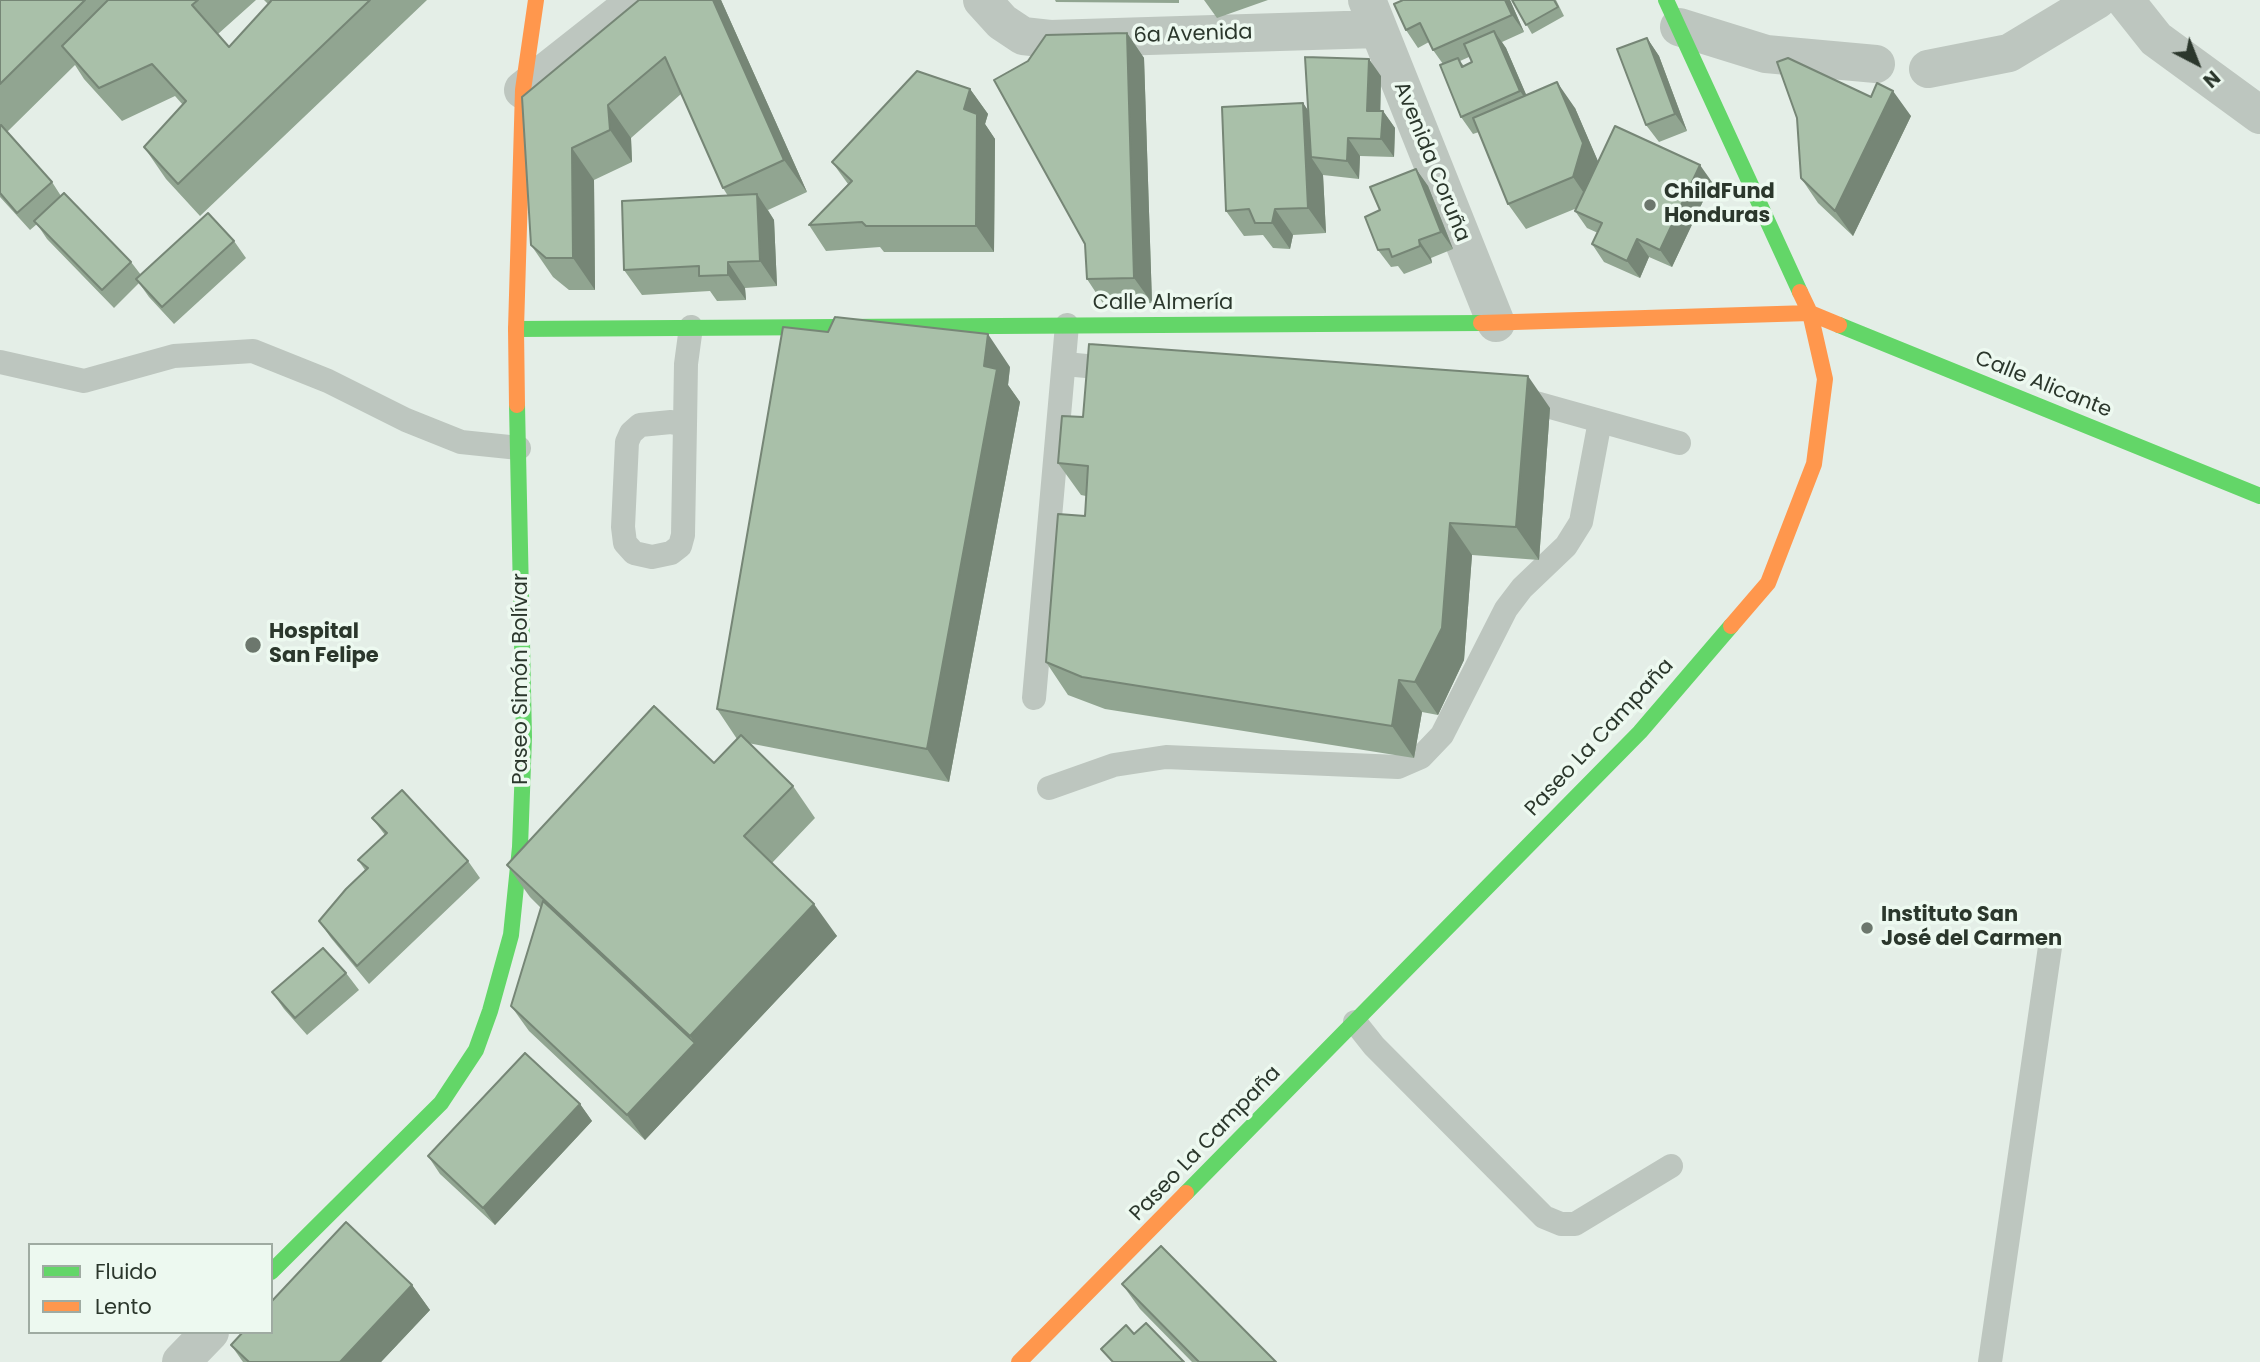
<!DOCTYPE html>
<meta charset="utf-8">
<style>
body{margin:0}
#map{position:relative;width:2260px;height:1362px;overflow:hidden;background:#e4eee7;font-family:Poppins,sans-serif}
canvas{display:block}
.legend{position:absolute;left:28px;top:1243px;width:245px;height:91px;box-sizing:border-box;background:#edf9f0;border:2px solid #9faba2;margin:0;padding:9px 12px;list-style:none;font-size:21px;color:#2b372c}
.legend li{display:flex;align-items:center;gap:14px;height:35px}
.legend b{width:35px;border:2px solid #9faba2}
.north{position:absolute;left:2162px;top:28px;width:70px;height:70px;-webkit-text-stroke:5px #edf9f0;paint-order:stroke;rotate:138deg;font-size:19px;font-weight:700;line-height:28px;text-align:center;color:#2b372c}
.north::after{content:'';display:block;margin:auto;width:24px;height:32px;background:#2b372c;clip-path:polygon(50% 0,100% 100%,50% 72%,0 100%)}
</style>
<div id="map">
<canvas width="2260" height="1362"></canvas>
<ul class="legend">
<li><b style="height:9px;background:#63d668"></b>Fluido</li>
<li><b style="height:9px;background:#ff974d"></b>Lento</li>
</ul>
<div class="north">N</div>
</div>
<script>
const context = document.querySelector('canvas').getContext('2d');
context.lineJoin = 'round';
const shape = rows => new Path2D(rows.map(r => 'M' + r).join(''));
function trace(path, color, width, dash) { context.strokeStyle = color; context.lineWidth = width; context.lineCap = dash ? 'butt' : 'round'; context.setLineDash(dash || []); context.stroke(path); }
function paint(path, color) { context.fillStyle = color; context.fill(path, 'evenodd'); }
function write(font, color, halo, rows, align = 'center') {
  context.font = font + ' Poppins,sans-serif'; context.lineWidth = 7; context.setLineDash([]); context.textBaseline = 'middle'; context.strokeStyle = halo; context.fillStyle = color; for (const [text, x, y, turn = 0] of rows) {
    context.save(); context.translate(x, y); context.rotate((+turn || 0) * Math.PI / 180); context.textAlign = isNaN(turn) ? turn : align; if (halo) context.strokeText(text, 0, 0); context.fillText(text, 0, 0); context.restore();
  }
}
trace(shape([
 [0,362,84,381,174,356,253,351,328,381,406,420,461,442,519,448],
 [1065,364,1118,369],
 [1518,398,1679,443],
 [685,425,671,422,640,425,631,433,627,442,623,527,625,543,634,553,652,557,671,553,680,546,683,535,685,425,686,364,691,327],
 [1034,698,1067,325],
 [1049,788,1114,765,1166,757,1398,767,1421,757,1442,735,1506,609,1522,588,1566,546,1581,522,1600,421],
 [1355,1022,1374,1046,1544,1217,1561,1224,1575,1224,1671,1166],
 [1990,1362,2050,947]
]), '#bdc6bf', 24);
trace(shape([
 [982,0,1002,22,1023,36,1050,39,1378,29],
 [1367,0,1496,323],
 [2125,0,2156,39,2260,115],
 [1679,27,1766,54,1876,64],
 [1928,69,2009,53,2097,0],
 [523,90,637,0],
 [181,1362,210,1332]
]), '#bdc6bf', 38);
trace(shape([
 [1666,0,1800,292],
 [1839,325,2260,496],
 [516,329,1481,323],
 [1186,1193,1640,732,1731,626],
 [271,1272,441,1103,476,1050,490,1011,511,935,520,847,524,737,517,405]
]), '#63d668', 16);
trace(shape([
 [1481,323,1810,313,1839,325],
 [517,405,516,329,523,90,536,0],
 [1731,626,1768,583,1814,464,1825,379,1810,313,1800,292],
 [1019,1362,1186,1193]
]), '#ff974d', 16);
paint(shape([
 [0,0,256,0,218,34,229,47,268,4,264,0,427,0,200,216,166,179,144,147,183,105,175,96,122,121,84,79,75,65,7,132,52,182,61,196,131,262,141,275,234,241,246,258,174,324,149,297,139,283,114,308,47,239,37,224,30,230,0,197],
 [721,0,807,192,768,210,774,220,777,286,745,288,746,300,717,301,710,291,642,295,624,270,728,196,723,188,681,94,631,138,632,162,594,180,595,290,569,290,553,277,531,245,522,97],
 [1055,0,1179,0,1179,3,1056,2],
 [1204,0,1268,0,1217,18],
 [1403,0,1510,0,1524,32,1502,42,1506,48,1526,95,1575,108,1598,162,1712,182,1672,267,1649,257,1640,278,1604,262,1592,244,1598,233,1587,228,1575,211,1577,208,1526,229,1508,204,1479,132,1473,134,1461,117,1443,64,1433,50,1429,42,1418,48,1406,30],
 [1469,57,1472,62,1464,66,1460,61],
 [1512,0,1556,0,1564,16,1532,34],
 [1127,33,1144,58,1152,303,1104,305,1087,279,1085,244],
 [1647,38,1659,56,1687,131,1659,142,1646,125],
 [1381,76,1380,111,1383,111,1395,128,1394,157,1360,156,1359,179,1323,175,1326,233,1293,235,1290,249,1273,248,1263,235,1244,236,1226,211,1303,103,1308,111],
 [970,89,988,114,985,124,995,139,994,252,884,252,880,247,826,251,809,225,848,184,832,162],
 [1871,97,1911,116,1853,236,1818,203,1801,178],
 [1416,169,1428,186,1453,249,1431,258,1432,263,1404,274,1398,266,1391,267,1378,250,1380,210],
 [1010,367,1008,385,1020,402,949,782,748,743,793,786,815,818,772,863,837,936,645,1140,529,1031,511,1006,541,908,530,897,507,865,714,763,737,739,717,709],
 [1550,408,1539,560,1472,555,1464,660,1438,715,1422,712,1414,758,1105,709,1068,695,1046,662,1085,516,1086,496,1081,495,1058,463,1083,417],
 [372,818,468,861,480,878,369,984,331,938,319,921,365,870,358,860,385,835],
 [346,973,359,990,307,1035,284,1009,272,992],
 [580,1104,592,1121,495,1225,440,1174,428,1156],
 [1122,1284,1276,1362,1192,1362,1140,1309],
 [412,1285,430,1310,381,1362,243,1362,231,1345]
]), '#91a591');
paint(shape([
 [713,0,721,0,807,192,784,160],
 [1505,0,1510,0,1524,32,1512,15],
 [1494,31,1506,48,1532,108,1520,91],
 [1127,33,1144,58,1152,303,1134,278],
 [1647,38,1659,56,1687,131,1675,114],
 [1369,59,1381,76,1380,128,1367,111],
 [1557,82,1575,108,1601,168,1590,202,1573,177],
 [970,89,988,114,985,124,995,139,994,252,976,226,964,109],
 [1893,91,1911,116,1853,236,1835,211],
 [1303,103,1321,129,1311,157,1323,175,1326,233,1308,208],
 [608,105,631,138,632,162,610,130],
 [1383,111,1395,128,1394,157,1381,139],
 [1348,138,1360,156,1359,179,1347,161],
 [572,148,594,180,595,290,573,258],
 [1700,165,1712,182,1672,267,1660,250],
 [1416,169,1428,186,1453,249,1441,232],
 [757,194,774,220,777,286,760,261],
 [1275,209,1293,235,1290,249,1272,223],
 [1637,239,1649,257,1640,278,1627,261],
 [1419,240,1431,258,1432,263,1420,246],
 [728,262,745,288,746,300,728,275],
 [988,334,1010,367,1008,385,1020,402,949,782,927,749],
 [1528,376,1550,408,1539,560,1516,527],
 [1450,523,1472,555,1464,660,1438,715,1415,682],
 [1399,680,1422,712,1414,758,1392,726],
 [814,904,837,936,645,1140,627,1115,695,1043,690,1036],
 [580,1104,592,1121,495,1225,483,1208],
 [412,1285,430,1310,381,1362,340,1362]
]), '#768676');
const building = shape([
 [0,0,85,0,0,84,0,0],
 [108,0,198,0,192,5,229,47,271,1,271,0,370,0,178,184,144,147,186,101,152,64,99,88,62,46,108,0],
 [639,0,713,0,784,160,723,188,665,57,608,105,610,130,572,148,573,258,546,258,531,245,522,97,639,0],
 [1403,0,1505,0,1512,15,1433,50,1420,23,1406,30,1394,4,1403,0],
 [1512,0,1554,0,1558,7,1526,25,1512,0],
 [1494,31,1520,91,1461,117,1440,65,1458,58,1462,67,1472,62,1464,44,1494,31],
 [1127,33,1134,278,1087,279,1085,244,994,80,1028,61,1046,35,1127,33],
 [1647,38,1675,114,1646,125,1617,49,1647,38],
 [1305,57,1369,59,1367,111,1383,111,1381,139,1348,138,1347,161,1311,157,1305,57],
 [1788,58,1871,97,1877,83,1893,91,1835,211,1801,178,1797,118,1777,62,1788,58],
 [917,71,970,89,964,109,977,114,976,226,866,226,862,222,809,225,852,181,832,162,917,71],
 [1557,82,1583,143,1573,177,1508,204,1473,118,1557,82],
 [1303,103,1308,208,1275,209,1272,223,1255,223,1249,209,1226,211,1222,107,1303,103],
 [1,125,52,182,17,213,0,193,0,126,1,125],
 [1615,126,1700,165,1660,250,1637,239,1627,261,1592,244,1602,223,1575,211,1615,126],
 [1416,169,1441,232,1419,240,1420,246,1392,257,1389,249,1378,250,1365,217,1380,210,1370,187,1416,169],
 [64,193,131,262,102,290,34,221,64,193],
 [757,194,760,261,728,262,728,275,699,276,699,266,624,270,622,201,757,194],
 [208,213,234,241,162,307,136,279,208,213],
 [835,317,988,334,984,366,997,369,927,749,717,709,783,327,828,332,835,317],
 [1089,344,1528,376,1516,527,1450,523,1442,628,1415,682,1399,680,1392,726,1082,677,1046,662,1058,514,1085,516,1088,466,1058,463,1062,416,1083,417,1089,344],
 [654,706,714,763,741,735,793,786,744,836,814,904,690,1036,507,865,654,706],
 [402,790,468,861,357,966,319,921,346,889,368,868,358,860,387,833,372,818,402,790],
 [543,901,695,1043,627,1115,511,1006,543,901],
 [323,948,346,973,295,1018,272,992,323,948],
 [525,1053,580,1104,483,1208,428,1156,525,1053],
 [346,1222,412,1285,340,1362,249,1362,231,1345,243,1332,271,1332,271,1302,346,1222],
 [1161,1246,1276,1362,1199,1362,1122,1284,1161,1246],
 [1146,1323,1184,1362,1113,1362,1101,1349,1126,1325,1134,1334,1146,1323]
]);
paint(building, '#a9c0a9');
trace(building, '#768676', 2);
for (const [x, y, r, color] of [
 [1650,205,7,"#6c776d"],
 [253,645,9,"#6c776d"],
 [1867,928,7,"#6c776d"]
]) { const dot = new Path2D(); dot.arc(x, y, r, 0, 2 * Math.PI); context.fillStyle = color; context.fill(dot); trace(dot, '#edf9f0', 2.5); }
write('21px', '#2b372c', '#edf9f0', [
 ["6a Avenida",1193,35,-2],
 ["Avenida Coruña",1431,162,68],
 ["Calle Almería",1163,304],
 ["Calle Alicante",2043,385,22],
 ["Paseo Simón Bolívar",522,679,-90],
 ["Paseo La Campaña",1600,738,-47],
 ["Paseo La Campaña",1206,1144,-46]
]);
write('bold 21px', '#2b372c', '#edf9f0', [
 ["ChildFund",1664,193],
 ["Honduras",1664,217],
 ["Hospital",269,633],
 ["San Felipe",269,657],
 ["Instituto San",1881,916],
 ["José del Carmen",1881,940]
], 'left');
</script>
